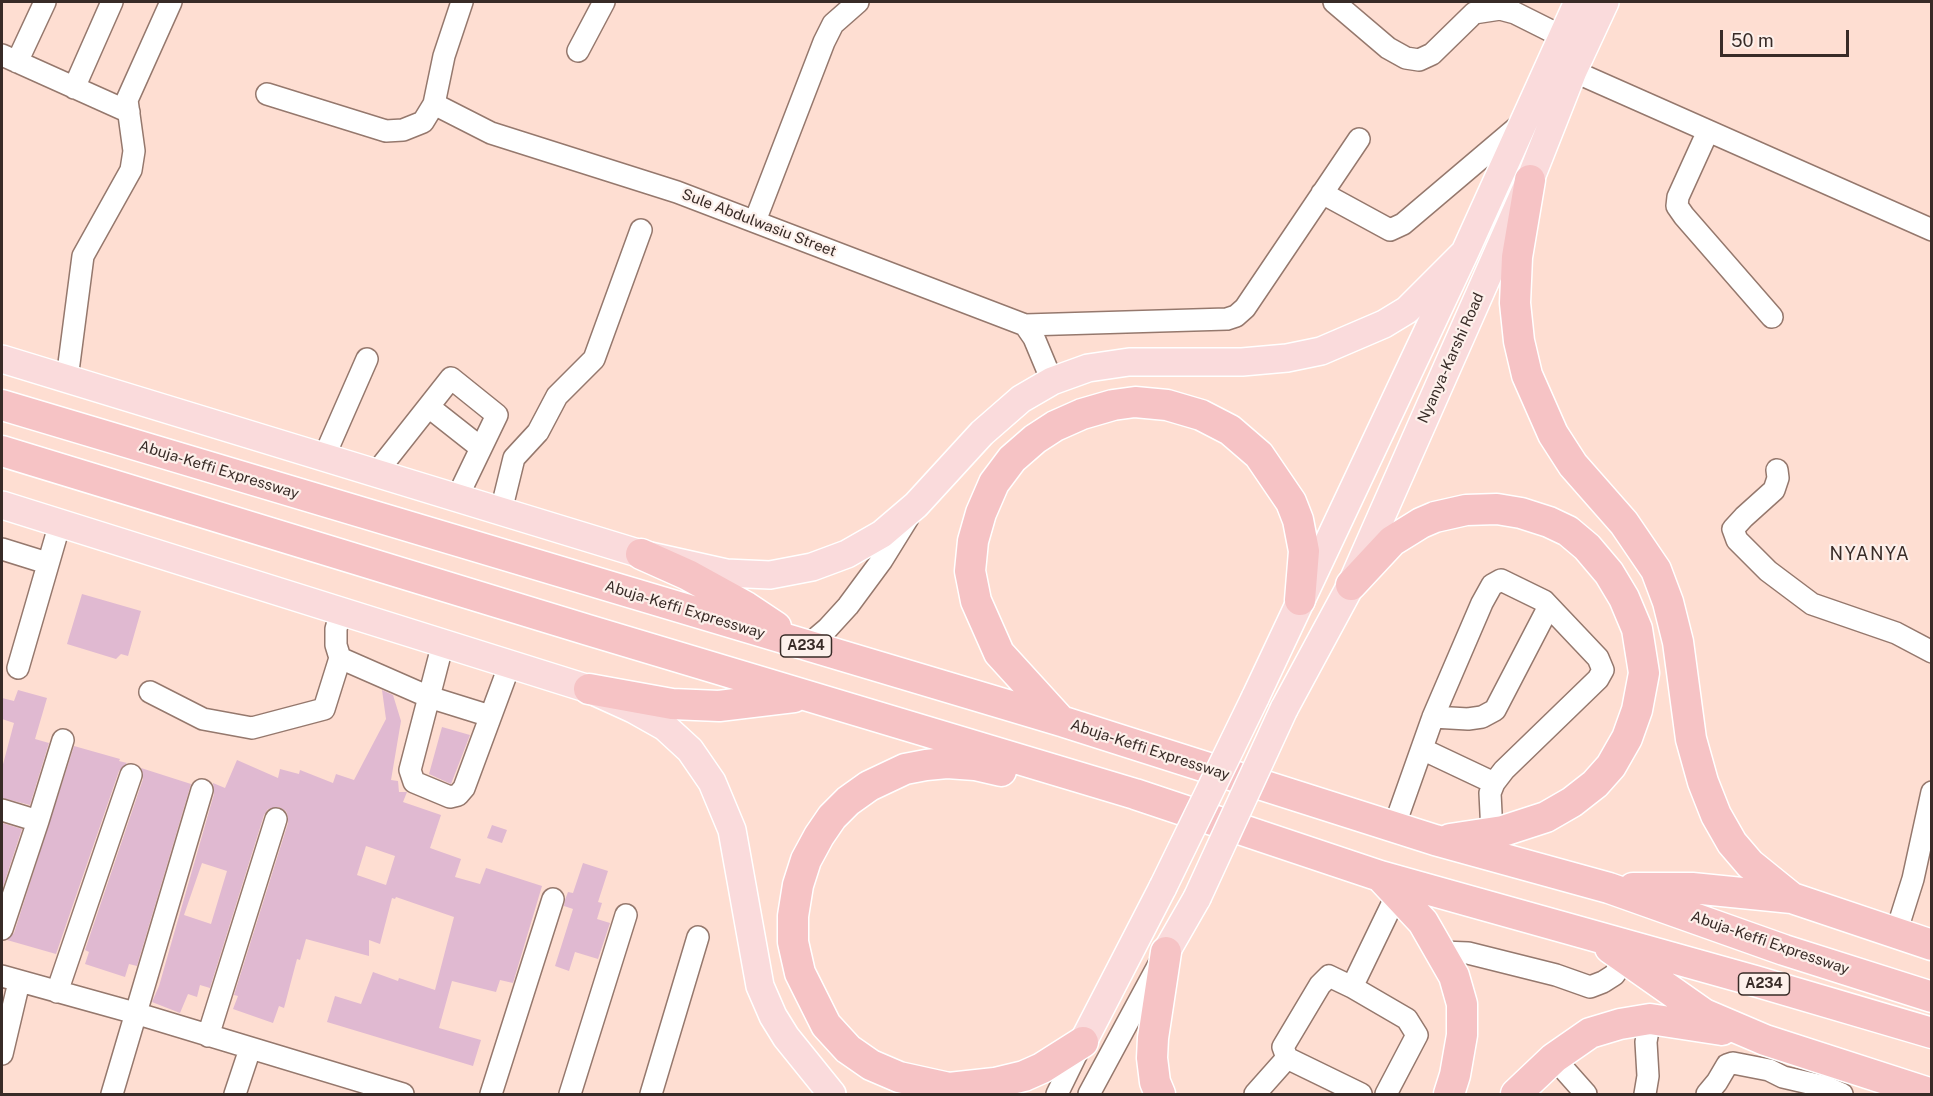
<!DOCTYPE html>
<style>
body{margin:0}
#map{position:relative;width:1933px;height:1096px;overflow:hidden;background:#feded2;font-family:"Public Sans",sans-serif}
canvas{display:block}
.frame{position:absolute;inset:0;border:3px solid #382b27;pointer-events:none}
.scale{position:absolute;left:1720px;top:30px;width:129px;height:27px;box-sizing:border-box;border:3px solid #382b27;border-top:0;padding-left:8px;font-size:18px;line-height:21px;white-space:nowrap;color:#382b27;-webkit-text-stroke:4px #fdf0eb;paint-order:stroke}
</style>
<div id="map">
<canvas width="1933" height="1096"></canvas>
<div class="frame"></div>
<div class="scale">50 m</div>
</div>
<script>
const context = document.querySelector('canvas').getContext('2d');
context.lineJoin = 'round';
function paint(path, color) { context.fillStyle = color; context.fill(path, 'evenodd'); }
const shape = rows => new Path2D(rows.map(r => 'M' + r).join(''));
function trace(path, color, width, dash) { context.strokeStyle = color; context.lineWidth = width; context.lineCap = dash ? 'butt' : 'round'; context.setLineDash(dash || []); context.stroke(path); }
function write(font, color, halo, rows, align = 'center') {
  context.font = font + ' "Public Sans",sans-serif'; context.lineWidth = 4.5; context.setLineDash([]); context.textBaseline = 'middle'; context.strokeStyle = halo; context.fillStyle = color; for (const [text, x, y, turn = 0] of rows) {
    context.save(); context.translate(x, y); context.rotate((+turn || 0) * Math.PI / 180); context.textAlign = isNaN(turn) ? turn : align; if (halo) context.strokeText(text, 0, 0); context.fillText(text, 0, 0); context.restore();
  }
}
paint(shape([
 [82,594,141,611,128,656,121,654,116,659,67,644],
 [18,690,47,698,35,739,49,743,30,805,2,798,2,768,14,723,2,719,2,698,14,701],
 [382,690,393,695,401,721,391,780,398,781,399,792,407,792,403,802,441,815,430,848,461,859,455,877,480,884,486,868,542,886,513,983,500,980,496,992,452,981,439,1028,481,1040,473,1066,327,1022,335,996,361,1004,373,972,398,981,399,978,435,990,454,917,396,897,395,899,392,898,380,944,369,940,369,956,306,939,300,960,297,959,284,1008,279,1006,273,1023,233,1009,238,996,234,995,288,823,288,817,286,811,279,807,268,809,264,815,210,988,200,985,197,997,188,994,180,1013,152,1002,159,986,214,794,213,783,225,788,237,760,278,778,280,769,299,774,300,770,333,783,336,774,354,780,386,719],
 [366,846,395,856,386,885,357,875],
 [202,863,227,871,211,924,184,915],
 [442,727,470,735,451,784,429,774],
 [74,746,120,759,119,761,127,763,119,771,56,954,7,940,14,933],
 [141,768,191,784,137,966,129,964,125,977,85,964,89,952,85,950,143,779],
 [2,823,22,829,2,890],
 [492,825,507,830,502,843,487,838],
 [583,863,608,871,598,902,602,903,597,919,610,923,598,959,575,952,569,971,555,966,573,909,564,906,565,900,568,892,573,893]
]), '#e0b9d1');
const minor = shape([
 [1334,2,1388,48,1406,58,1419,60,1432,54,1474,13,1500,9,1515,13,1563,37],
 [578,51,604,2],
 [2,55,129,112],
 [17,62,45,2],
 [1573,71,1932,230],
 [74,88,112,2],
 [267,94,386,131,403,130,423,122,434,104,444,56,462,2],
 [434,104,491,133,677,192,1025,325,1034,338,1052,381],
 [1708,131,1678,197,1677,206,1684,216,1772,317],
 [1322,193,1390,230,1403,224,1521,124],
 [755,221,824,42,833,24,858,2],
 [1025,325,1227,319,1236,316,1245,308,1359,139],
 [67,379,83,256,131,170,134,151,127,100,171,2],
 [429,407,481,448],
 [324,457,367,359],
 [1777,470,1778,478,1774,490,1744,517,1733,529,1737,540,1768,571,1812,604,1896,633,1932,652],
 [376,473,451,378,497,415,457,498],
 [501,511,514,458,538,432,557,396,594,359,641,230],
 [2,549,47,563],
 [341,611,336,629,336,645,340,658,429,697,490,716],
 [443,643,410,770,414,782,450,797,458,795,464,788,510,664],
 [807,646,827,629,848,606,882,560,908,518],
 [18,668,60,523],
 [150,692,203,719,252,728,324,709,340,658],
 [1433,717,1468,719,1482,717,1495,710,1547,610,1544,601],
 [1422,749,1494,783],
 [2,810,38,821],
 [1394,827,1433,717,1482,603,1492,585,1501,580,1544,601,1598,658,1603,670,1598,679,1504,770,1494,783,1490,793,1492,833],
 [2,929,38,821,63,740],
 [1896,933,1913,879,1932,792],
 [1442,952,1468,953,1556,975,1590,987,1603,982,1614,975,1625,959],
 [2,976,135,1013,403,1094],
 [1352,987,1397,894],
 [57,992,131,775],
 [208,1036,276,819],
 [2,1054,19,982],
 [1287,1058,1361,1094],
 [1554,1058,1586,1094],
 [112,1094,202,790],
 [235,1094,250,1049],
 [491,1094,553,899],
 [570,1094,626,915],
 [651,1094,698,937],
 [1057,1094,1082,1043],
 [1089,1094,1158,966],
 [1255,1094,1287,1058,1283,1047,1320,985,1329,976,1352,987,1407,1019,1417,1035,1386,1094],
 [1645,1094,1648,1076,1646,1042,1650,1019],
 [1707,1094,1717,1082,1727,1065,1733,1063,1769,1070,1783,1077,1826,1087,1842,1094]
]);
const major = shape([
 [2,359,641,554,726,573,770,575,812,567,847,554,882,534,916,505,982,433,1021,399,1052,381,1088,368,1129,362,1242,362,1287,358,1321,351,1384,324,1407,310,1465,252],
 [2,505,589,689,633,709,665,727,690,750,712,782,732,830,760,986,773,1016,786,1037,832,1094],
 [1255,698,1465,252,1578,2],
 [1284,709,1351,585,1530,180,1573,71,1605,2],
 [1166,952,1197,898],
 [1083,1042,1163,887]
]);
const highway = shape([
 [1530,180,1517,257,1515,303,1519,341,1527,375,1553,434,1573,465,1624,523,1656,570,1668,602,1678,642,1691,739,1703,782,1716,815,1732,843,1750,864,1792,898],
 [2,405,1061,721,1435,840,1609,888,1784,950,1932,997],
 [2,451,588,630,1135,794,1380,876,1755,981,1932,1033],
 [641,554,688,575,746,607,776,627],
 [1351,585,1392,541,1421,523,1435,517,1466,510,1497,509,1521,513,1549,522,1568,531,1587,547,1609,573,1624,598,1637,629,1644,673,1637,710,1627,738,1611,766,1595,784,1572,802,1546,817,1503,831,1450,839],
 [589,689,672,704,719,706,794,697],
 [1061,721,999,653,976,601,970,571,973,541,981,513,994,483,1012,459,1035,439,1055,426,1082,414,1113,405,1135,402,1167,405,1201,415,1230,430,1259,455,1291,502,1298,520,1304,551,1300,600],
 [1001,771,975,765,947,763,926,765,905,769,869,786,848,801,832,817,819,836,806,860,798,885,793,916,793,942,800,973,826,1025,848,1049,871,1065,899,1077,949,1088,995,1083,1024,1076,1042,1068,1083,1042],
 [1380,876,1423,922,1454,976,1462,1004,1462,1035,1455,1075,1449,1094],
 [1633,888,1692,888,1792,898,1932,945],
 [1610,948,1704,1014,1765,1040,1932,1094],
 [1160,1094,1155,1082,1152,1058,1153,1038,1166,952],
 [1516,1094,1554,1058,1590,1033,1620,1024,1650,1019,1722,1030]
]);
trace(minor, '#95786d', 24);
trace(major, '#fff', 30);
trace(highway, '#fff', 33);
trace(minor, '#fff', 21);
trace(major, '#fadbdc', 27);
trace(highway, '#f6c3c5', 30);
const majorBridge = shape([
 [1163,887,1255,698],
 [1197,898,1284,709]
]);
trace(majorBridge, '#fff', 30, []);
trace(majorBridge, '#fadbdc', 27);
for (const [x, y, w] of [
 [806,646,51],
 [1764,984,51]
]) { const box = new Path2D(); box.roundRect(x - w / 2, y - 11, w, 22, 4.5); context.fillStyle = '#fdf0eb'; context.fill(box); trace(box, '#382b27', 1.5); }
write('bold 14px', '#382b27', null, [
 ["A234",806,646],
 ["A234",1764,984]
]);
write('15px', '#382b27', '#fdf0eb', [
 ["Sule Abdulwasiu Street",759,223,21],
 ["Nyanya-Karshi Road",1451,358,-66],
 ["Abuja-Keffi Expressway",219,470,17],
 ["Abuja-Keffi Expressway",685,610,17],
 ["Abuja-Keffi Expressway",1150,750,18],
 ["Abuja-Keffi Expressway",1770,943,19]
]);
context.letterSpacing = '1.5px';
write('18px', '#382b27', '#fdf0eb', [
 ["NYANYA",1870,554]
]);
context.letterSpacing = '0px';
</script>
